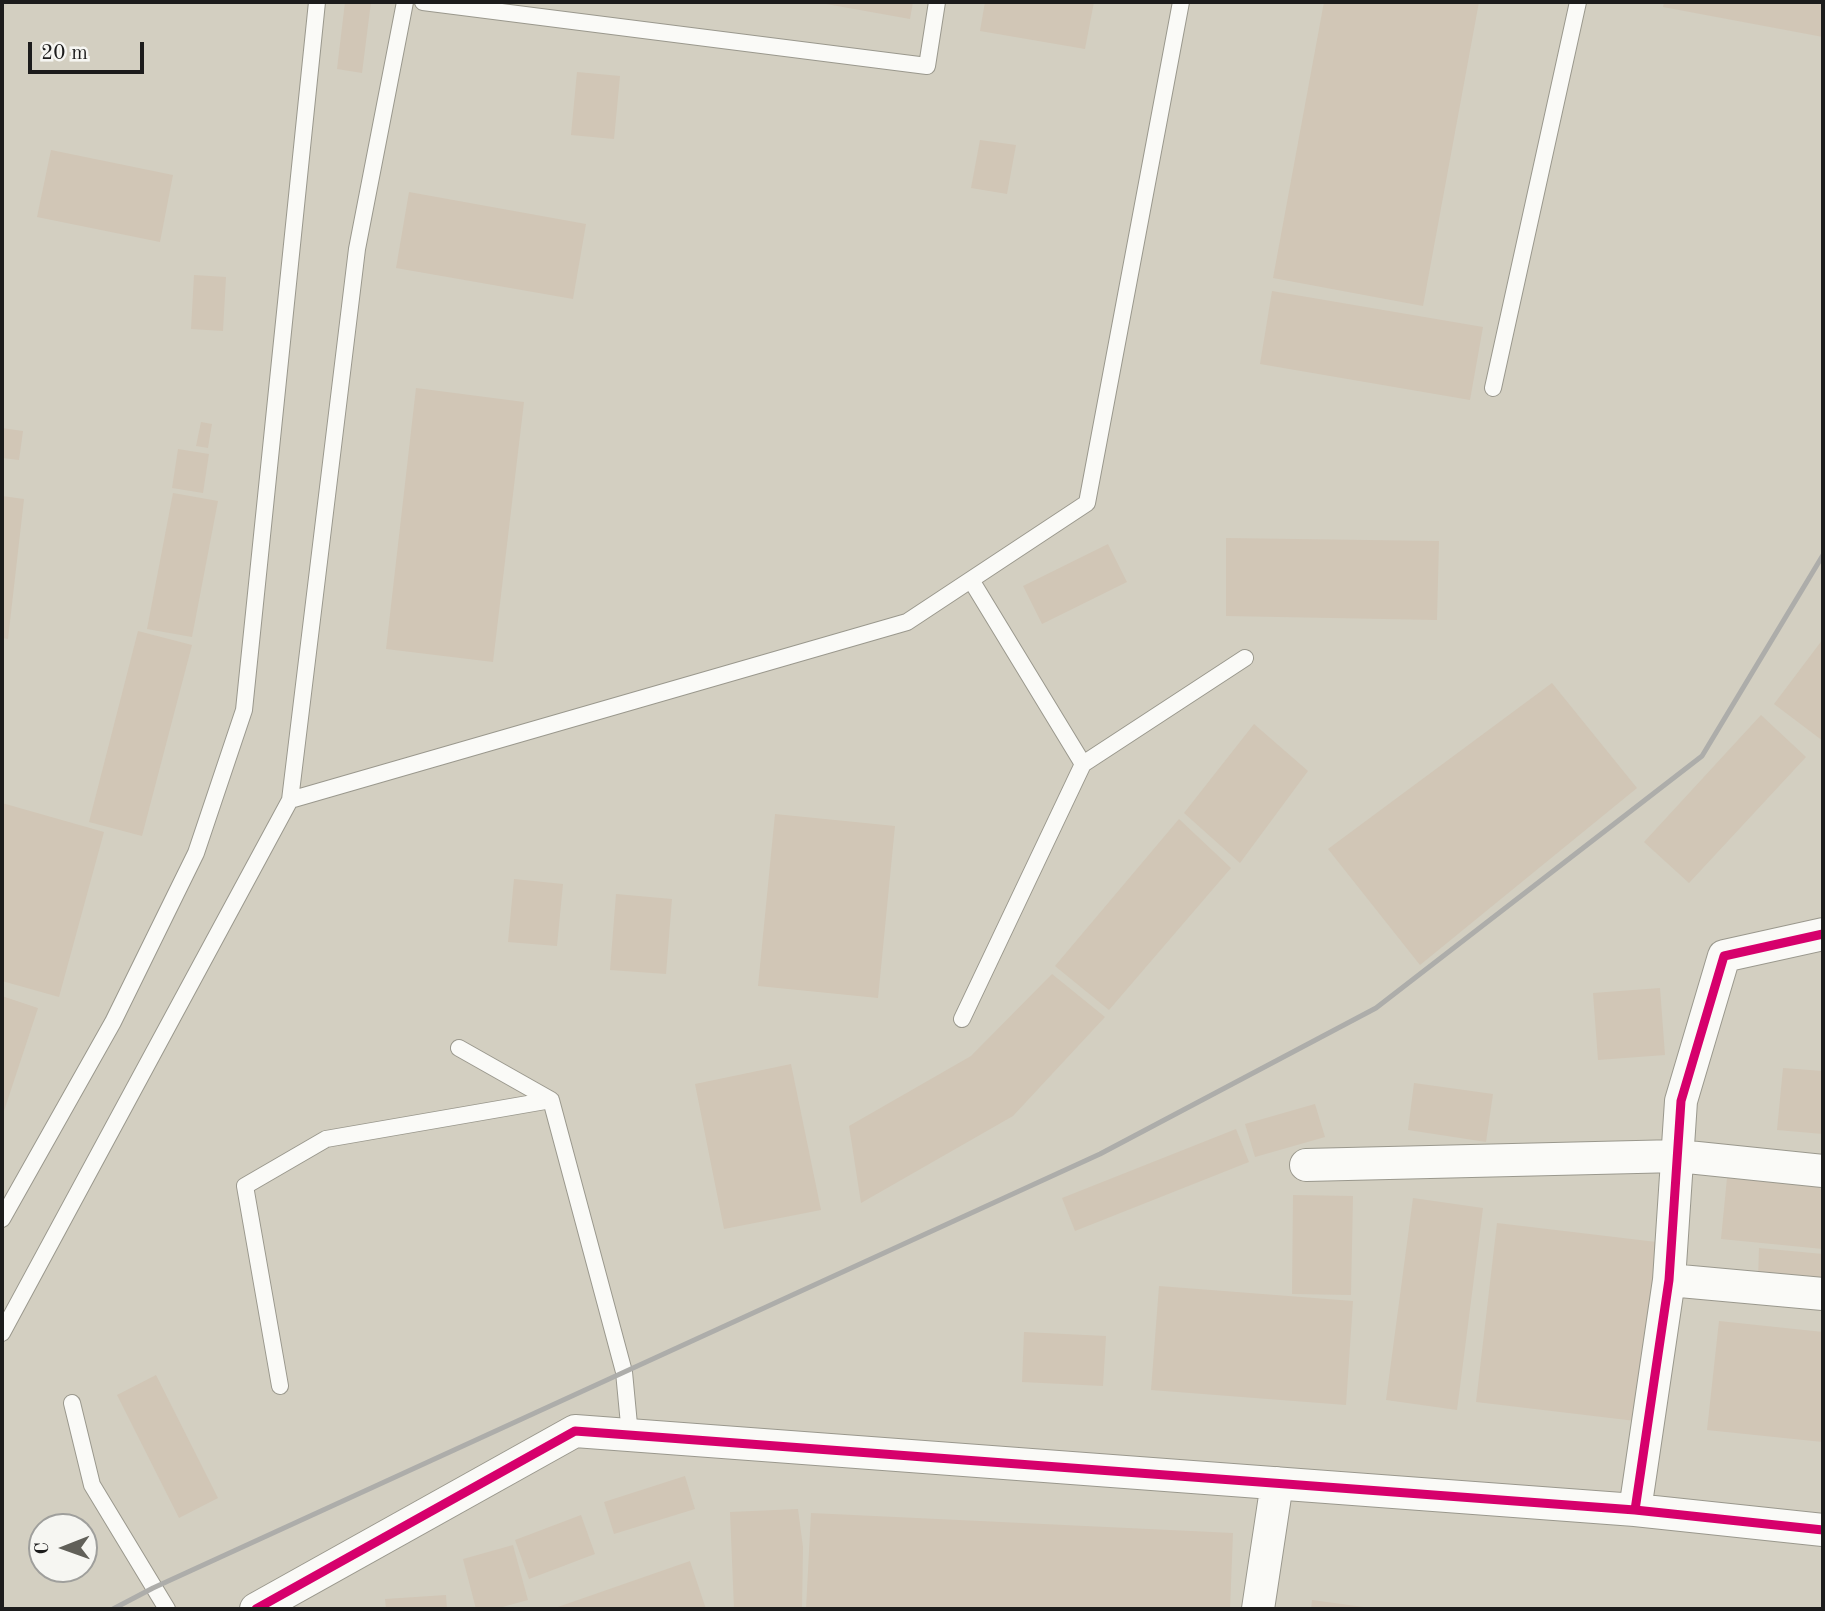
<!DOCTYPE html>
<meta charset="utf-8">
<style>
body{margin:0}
#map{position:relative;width:1825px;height:1611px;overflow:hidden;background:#e1ddcb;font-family:"Old Standard TT",serif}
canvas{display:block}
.frame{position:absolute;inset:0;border:4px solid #1c1c1c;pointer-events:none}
.north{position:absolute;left:28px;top:1513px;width:70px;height:70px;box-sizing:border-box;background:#f6f6f2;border:2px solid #9f9f9c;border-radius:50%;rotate:269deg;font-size:19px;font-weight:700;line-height:28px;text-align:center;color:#1c1c1c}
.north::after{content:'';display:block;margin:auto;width:24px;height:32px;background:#616059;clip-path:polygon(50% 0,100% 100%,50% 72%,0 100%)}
.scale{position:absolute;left:28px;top:42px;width:116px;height:32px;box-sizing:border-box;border:4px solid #1c1c1c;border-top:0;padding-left:9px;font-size:21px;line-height:24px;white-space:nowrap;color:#1c1c1c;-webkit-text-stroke:5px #f6f6f2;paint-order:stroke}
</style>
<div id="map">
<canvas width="1825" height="1611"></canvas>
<div class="frame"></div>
<div class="north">С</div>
<div class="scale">20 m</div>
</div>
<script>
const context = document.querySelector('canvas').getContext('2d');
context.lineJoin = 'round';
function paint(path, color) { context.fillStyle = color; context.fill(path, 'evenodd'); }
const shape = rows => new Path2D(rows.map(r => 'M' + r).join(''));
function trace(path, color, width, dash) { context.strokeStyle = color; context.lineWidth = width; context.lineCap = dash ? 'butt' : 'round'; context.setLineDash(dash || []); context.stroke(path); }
paint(shape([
 [2,2,1823,2,1823,1609,2,1609],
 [42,1527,84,1527,84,1569,42,1569]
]), '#d3cfc1');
paint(shape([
 [345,2,371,2,362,73,337,69],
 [815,2,913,2,910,19],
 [985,2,1094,2,1085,49,980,31],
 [1324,2,1479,2,1423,306,1273,278],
 [1664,2,1823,2,1823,37,1663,7],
 [577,72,620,76,614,139,571,135],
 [980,140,1016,145,1007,194,971,188],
 [51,150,173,175,160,242,37,217],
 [409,192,586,224,573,299,396,268],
 [194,275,226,277,223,331,191,329],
 [1272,291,1483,327,1470,400,1260,364],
 [416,388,524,402,493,662,386,649],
 [201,422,212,424,208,448,196,446],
 [2,428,23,431,19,460,2,458],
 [178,449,209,454,203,493,172,488],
 [173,493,218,501,192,637,147,629],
 [2,496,24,499,8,639,2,638],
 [1226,538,1439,541,1437,620,1226,616],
 [1108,544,1127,582,1042,624,1023,586],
 [138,631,192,645,142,836,89,822],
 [1823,639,1823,741,1774,704],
 [1552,683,1637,788,1420,965,1328,849],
 [1761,715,1806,757,1689,883,1644,842],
 [1254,724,1308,771,1240,863,1184,813],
 [2,803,104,832,59,997,2,981],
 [775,814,895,826,878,998,758,986],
 [1179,819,1231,868,1109,1010,1055,966],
 [514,879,563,884,557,946,508,942],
 [616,894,672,899,666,974,610,970],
 [1052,974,1105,1017,1013,1116,861,1203,849,1126,971,1056],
 [1660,988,1665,1055,1598,1060,1593,993],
 [2,996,38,1008,2,1117],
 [791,1064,821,1210,724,1229,695,1084],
 [1783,1068,1823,1071,1823,1134,1777,1130],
 [1414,1083,1493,1094,1486,1142,1408,1130],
 [1315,1104,1325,1137,1255,1157,1245,1124],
 [1236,1129,1249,1162,1075,1231,1062,1198],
 [1727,1178,1823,1187,1823,1249,1721,1239],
 [1293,1195,1353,1196,1351,1295,1292,1294],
 [1413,1198,1483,1208,1457,1410,1386,1400],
 [1497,1223,1665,1243,1644,1422,1476,1402],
 [1759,1248,1823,1254,1823,1286,1758,1280],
 [1159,1286,1353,1301,1346,1405,1151,1390],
 [1719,1321,1823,1332,1823,1442,1707,1430],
 [1024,1332,1106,1336,1103,1386,1022,1382],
 [156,1375,218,1498,179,1518,117,1395],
 [685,1476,695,1509,614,1534,604,1502],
 [798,1509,803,1547,802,1609,734,1609,730,1512],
 [811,1513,1233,1533,1230,1609,806,1609],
 [581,1515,595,1554,529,1579,515,1540],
 [513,1545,528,1600,495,1609,476,1609,463,1559],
 [690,1561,706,1609,552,1609],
 [446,1595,447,1609,386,1609,385,1599],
 [1312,1600,1371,1608,1371,1609,1311,1609]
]), '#d1c6b6');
const lane = shape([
 [423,2,927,66,937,2],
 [1493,388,1578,2],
 [1083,764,1245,658],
 [290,800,907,622,1087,503,1181,2],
 [962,1019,1083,764,971,580],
 [459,1048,551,1100,624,1372,630,1435],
 [2,1219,113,1022,196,853,244,710,317,2],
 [2,1333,290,800,357,249,405,2],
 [280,1386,245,1186,326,1139,551,1100],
 [72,1403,92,1485,167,1609]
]);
const street = shape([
 [1306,1165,1678,1156,1823,1171],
 [1669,1280,1823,1294],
 [1635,1510,1669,1280,1681,1101,1724,956,1823,934],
 [256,1609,575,1431,1635,1510,1823,1530],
 [1258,1609,1277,1483]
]);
trace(lane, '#9a988d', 18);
trace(street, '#9a988d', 34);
trace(lane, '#fafaf7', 16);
trace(street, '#fafaf7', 32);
trace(shape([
 [113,1609,153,1588,1100,1154,1376,1008,1702,756,1823,555]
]), '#adadaa', 5);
trace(shape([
 [1635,1510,1669,1280,1681,1101,1724,956,1823,934],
 [256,1609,575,1431,1635,1510,1823,1530]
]), '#d6006c', 9);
</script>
